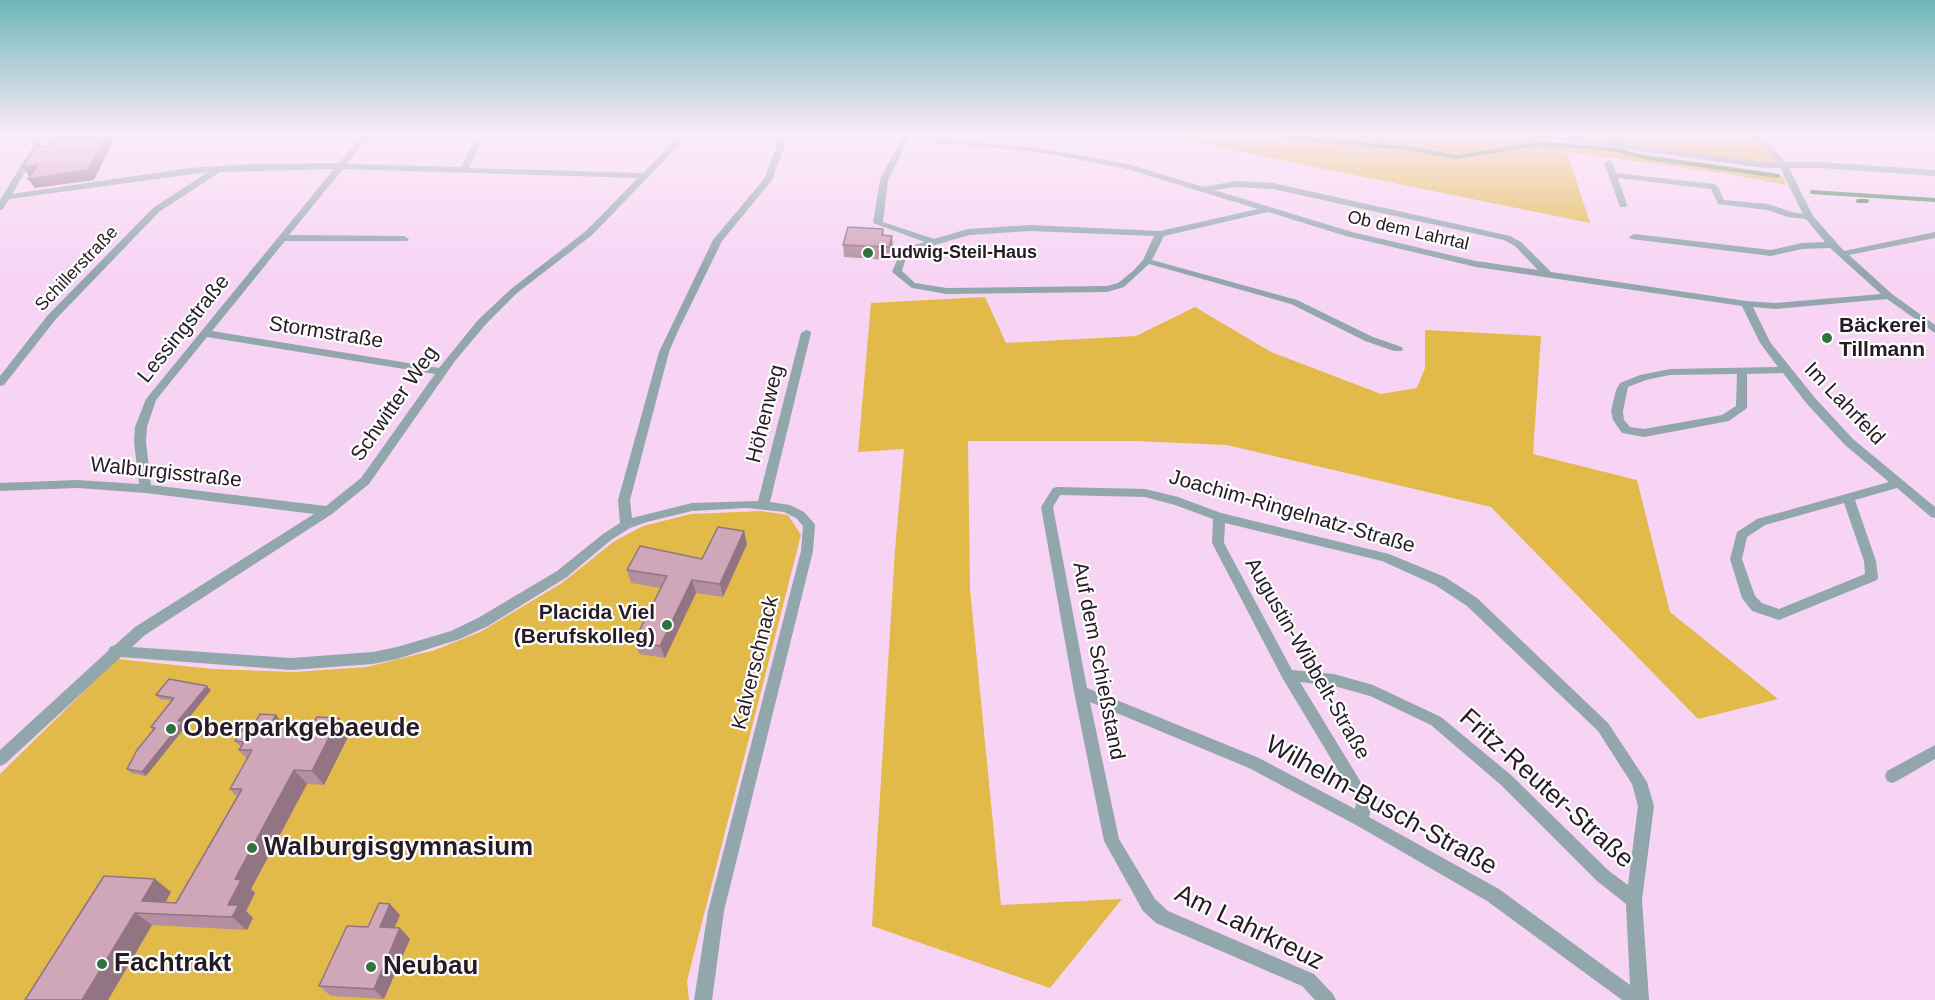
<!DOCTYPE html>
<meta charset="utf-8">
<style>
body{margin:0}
canvas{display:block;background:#f7d4f4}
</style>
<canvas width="1935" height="1000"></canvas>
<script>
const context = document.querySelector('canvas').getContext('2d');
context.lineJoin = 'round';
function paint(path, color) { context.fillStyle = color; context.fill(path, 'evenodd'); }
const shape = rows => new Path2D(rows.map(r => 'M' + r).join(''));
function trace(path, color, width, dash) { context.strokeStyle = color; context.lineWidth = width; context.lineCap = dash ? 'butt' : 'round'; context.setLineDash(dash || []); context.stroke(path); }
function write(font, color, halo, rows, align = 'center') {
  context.font = font + ' Helvetica,sans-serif'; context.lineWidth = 4.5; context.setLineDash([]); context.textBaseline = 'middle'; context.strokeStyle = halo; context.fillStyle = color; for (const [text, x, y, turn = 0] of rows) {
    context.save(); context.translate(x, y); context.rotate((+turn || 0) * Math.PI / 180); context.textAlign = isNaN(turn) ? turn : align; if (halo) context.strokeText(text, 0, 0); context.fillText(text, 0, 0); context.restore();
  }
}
paint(shape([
 [1148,133,1500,133,1774,173,1783,177,1786,185,1729,174,1567,152,1590,223],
 [1541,133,1761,133,1782,162,1771,163,1695,155],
 [985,297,1006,343,1136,336,1195,307,1271,352,1381,394,1417,388,1425,368,1425,330,1541,336,1533,454,1637,480,1670,612,1778,699,1698,719,1491,507,1227,445,1135,441,968,441,970,589,1001,905,1122,899,1050,988,872,926,895,550,904,449,858,452,871,303],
 [761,511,788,515,801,535,687,981,689,1000,0,1000,0,774,117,659,214,669,294,672,367,667,435,650,480,632,562,583,613,542,643,526,691,514]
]), '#e2ba49');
trace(shape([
 [1282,133,1294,138,1407,148,1457,157,1537,144,1561,145,1617,150,1642,157,1778,176],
 [1812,192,1935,200],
 [1858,201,1867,201]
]), '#498757', 4);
paint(shape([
 [36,133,44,133,41,146,12,194,189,168,252,164,339,163,364,133,372,133,347,164,461,167,478,133,486,133,469,168,643,173,682,133,691,133,592,235,517,293,486,324,455,361,369,484,332,514,145,635,132,647,291,658,373,652,397,647,451,631,478,618,557,571,603,534,620,523,618,500,659,352,713,240,764,179,776,147,778,133,786,133,784,147,772,180,722,241,678,331,669,352,630,500,632,518,692,503,758,501,801,333,806,330,810,331,811,333,770,502,790,505,804,512,813,522,815,525,813,551,724,911,712,1000,694,1000,708,911,801,551,803,526,796,518,784,512,747,508,692,511,647,522,630,528,611,540,567,577,488,626,460,639,397,659,373,664,291,670,121,657,5,764,0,766,0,750,108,651,110,647,115,645,135,627,314,514,146,493,77,488,0,491,0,483,77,480,139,484,134,442,135,427,146,399,334,169,220,172,159,212,56,319,4,385,0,386,0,376,48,315,153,208,208,172,9,199,3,209,0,210,0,200,33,146,36,133],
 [343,169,638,178,586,231,511,289,478,320,439,368,212,331,285,241,407,241,409,239,404,236,289,235,343,169],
 [207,337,435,374,361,478,326,506,151,485,146,442,147,427,156,400,207,337],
 [889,133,907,133,933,138,1045,149,1128,164,1203,187,1236,181,1273,183,1510,236,1521,242,1551,272,1746,301,1775,303,1881,294,1830,248,1802,249,1771,256,1631,239,1629,237,1634,234,1771,250,1802,243,1825,242,1806,219,1788,217,1767,210,1718,204,1711,189,1618,178,1627,205,1626,207,1620,207,1604,162,1611,160,1616,173,1714,184,1718,187,1724,200,1768,204,1792,212,1803,214,1780,168,1764,168,1522,135,1518,133,1540,133,1764,162,1778,162,1749,133,1758,133,1786,162,1820,162,1935,170,1935,176,1820,168,1789,168,1813,216,1844,251,1935,232,1935,238,1849,255,1892,294,1935,325,1935,333,1887,299,1775,309,1753,307,1770,342,1815,398,1853,439,1935,507,1935,518,1931,517,1897,488,1855,500,1876,561,1878,577,1877,580,1779,620,1752,611,1742,598,1730,559,1737,532,1757,519,1889,482,1845,445,1807,404,1783,373,1747,374,1747,408,1729,421,1644,437,1622,433,1613,420,1611,411,1616,390,1620,383,1640,375,1670,369,1778,367,1760,343,1742,306,1476,267,1346,236,1268,212,1164,236,1152,260,1297,300,1373,337,1402,347,1403,349,1402,351,1394,351,1365,341,1291,304,1149,264,1124,287,1107,292,947,294,912,288,892,272,898,258,915,245,925,242,873,223,880,180,902,137,889,133],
 [909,138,933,142,1045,153,1127,169,1258,209,1160,231,1030,225,968,229,934,239,883,222,888,180,909,138],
 [1236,187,1273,189,1504,240,1515,246,1538,270,1476,261,1352,232,1214,190,1236,187],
 [1030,231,1154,236,1143,260,1133,271,1118,283,1107,286,947,288,915,283,902,271,905,261,921,249,969,235,1030,231],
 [1737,374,1736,406,1722,415,1644,429,1630,427,1624,420,1623,411,1628,387,1646,380,1670,375,1737,374],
 [1844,503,1864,561,1865,574,1779,609,1762,603,1755,596,1742,559,1747,537,1765,525,1844,503],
 [1057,487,1145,489,1178,497,1221,513,1389,554,1445,577,1477,598,1608,723,1647,782,1654,806,1642,900,1649,1000,1622,1000,1487,901,1356,825,1249,768,1090,702,1119,839,1155,899,1168,911,1314,974,1333,994,1336,1000,1315,1000,1302,986,1156,923,1143,911,1104,841,1074,692,1041,507,1053,488,1057,487],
 [1060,495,1145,497,1175,505,1213,519,1212,543,1283,679,1354,797,1356,804,1355,809,1259,758,1087,688,1053,507,1060,495],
 [1225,523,1382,561,1435,585,1467,606,1598,731,1632,784,1638,806,1628,885,1609,871,1511,775,1441,717,1373,685,1334,674,1292,670,1224,543,1225,523],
 [1300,682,1334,686,1370,696,1431,725,1501,785,1597,881,1626,904,1630,985,1499,889,1369,817,1372,804,1365,789,1300,682],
 [1935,745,1935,759,1897,781,1892,783,1887,781,1885,776,1887,771,1935,745]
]), '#91a7ab');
paint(shape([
 [883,229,884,236,893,249,890,260,844,257,843,245],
 [747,544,723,597,696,593,665,658,639,654,634,641,661,588,631,583,627,570,702,559],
 [211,690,184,724,186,726,146,776,131,773,127,769,153,730,151,727,172,701,160,699,156,695],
 [339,718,350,733,324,785,307,784,251,889,255,893,246,911,253,918,247,930,152,925,108,1000,25,1000,104,876,171,892,165,903,176,903,237,797,230,789,247,759,239,750,241,747,235,741,252,728,281,721,314,722],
 [400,915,394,928,400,928,410,939,384,999,331,996,319,986]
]), '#b38f9f');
paint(shape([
 [107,133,117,133,94,180,35,188,28,179],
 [38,165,44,175,29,176,23,167],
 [892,236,893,249,890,260,889,247],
 [744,531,747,544,723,597,720,584],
 [692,580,696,593,665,658,660,646],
 [207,686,211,690,184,724,186,726,146,776,142,772,178,721],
 [276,715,288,729,273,720],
 [339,718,350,733,324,785,312,771],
 [294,770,307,784,251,889,255,893,246,911,253,918,247,930,232,917,228,905,235,879],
 [155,879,171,892,159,914,142,901],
 [390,904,400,915,390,938,380,927],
 [135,913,152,925,108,1000,82,1000],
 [400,928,410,939,384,999,374,989]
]), '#927482');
const building = shape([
 [55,133,107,133,88,170,28,179,38,165,23,167,35,147,48,146,55,133],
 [848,227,883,229,882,235,892,236,889,247,843,245,848,227],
 [718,527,744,531,720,584,692,580,660,646,634,641,667,576,627,570,640,546,702,559,718,527],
 [169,679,207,686,178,721,182,722,142,772,127,769,137,750,155,728,151,727,174,698,156,695,169,679],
 [260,714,276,715,273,720,314,722,317,717,339,718,312,771,294,770,235,879,241,880,228,905,239,905,232,917,135,913,82,1000,25,1000,104,876,155,879,142,901,176,903,242,789,230,789,252,750,239,750,244,742,235,741,244,727,252,728,260,714],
 [379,903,390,904,380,927,400,928,374,989,319,986,347,926,368,927,379,903]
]);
paint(building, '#d0a6b9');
trace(building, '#927482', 1.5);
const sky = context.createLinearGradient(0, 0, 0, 273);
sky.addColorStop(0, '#6eb5b7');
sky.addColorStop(0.49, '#fbecfa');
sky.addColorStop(1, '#fbecfa00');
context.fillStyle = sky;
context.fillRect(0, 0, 1935, 273);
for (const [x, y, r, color] of [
 [868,253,6,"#2f743f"],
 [1827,338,6,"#2f743f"],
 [667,625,6,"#2f743f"],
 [171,729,6,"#2f743f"],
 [252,848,6,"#2f743f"],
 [102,964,6,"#2f743f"],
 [371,967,6,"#2f743f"]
]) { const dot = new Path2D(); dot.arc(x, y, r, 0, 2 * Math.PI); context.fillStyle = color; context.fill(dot); trace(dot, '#fff', 2); }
write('18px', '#261a25', '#fff', [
 ["Ob dem Lahrtal",1408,231,13],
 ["Schillerstraße",77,269,-46]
]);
write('bold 18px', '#261a25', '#fff', [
 ["Ludwig-Steil-Haus",880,253]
], 'left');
write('bold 21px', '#261a25', '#fff', [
 ["Bäckerei",1839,326],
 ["Tillmann",1839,350],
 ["Placida Viel",655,613,"right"],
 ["(Berufskolleg)",655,637,"right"]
], 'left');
write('21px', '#261a25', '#fff', [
 ["Lessingstraße",184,329,-51],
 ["Stormstraße",326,333,9],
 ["Schwitter Weg",395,404,-55],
 ["Im Lahrfeld",1844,404,46],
 ["Höhenweg",766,414,-76],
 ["Walburgisstraße",166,473,6],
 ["Joachim-Ringelnatz-Straße",1292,512,16],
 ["Augustin-Wibbelt-Straße",1307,659,60],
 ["Auf dem Schießstand",1098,661,79],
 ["Kalverschnack",756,663,-76]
]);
write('bold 26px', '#261a25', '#fff', [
 ["Oberparkgebaeude",183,729],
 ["Walburgisgymnasium",264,848],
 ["Fachtrakt",114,964],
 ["Neubau",383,967]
], 'left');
write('26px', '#261a25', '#fff', [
 ["Fritz-Reuter-Straße",1546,789,42],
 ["Wilhelm-Busch-Straße",1381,806,29],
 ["Am Lahrkreuz",1249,928,26]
]);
</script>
